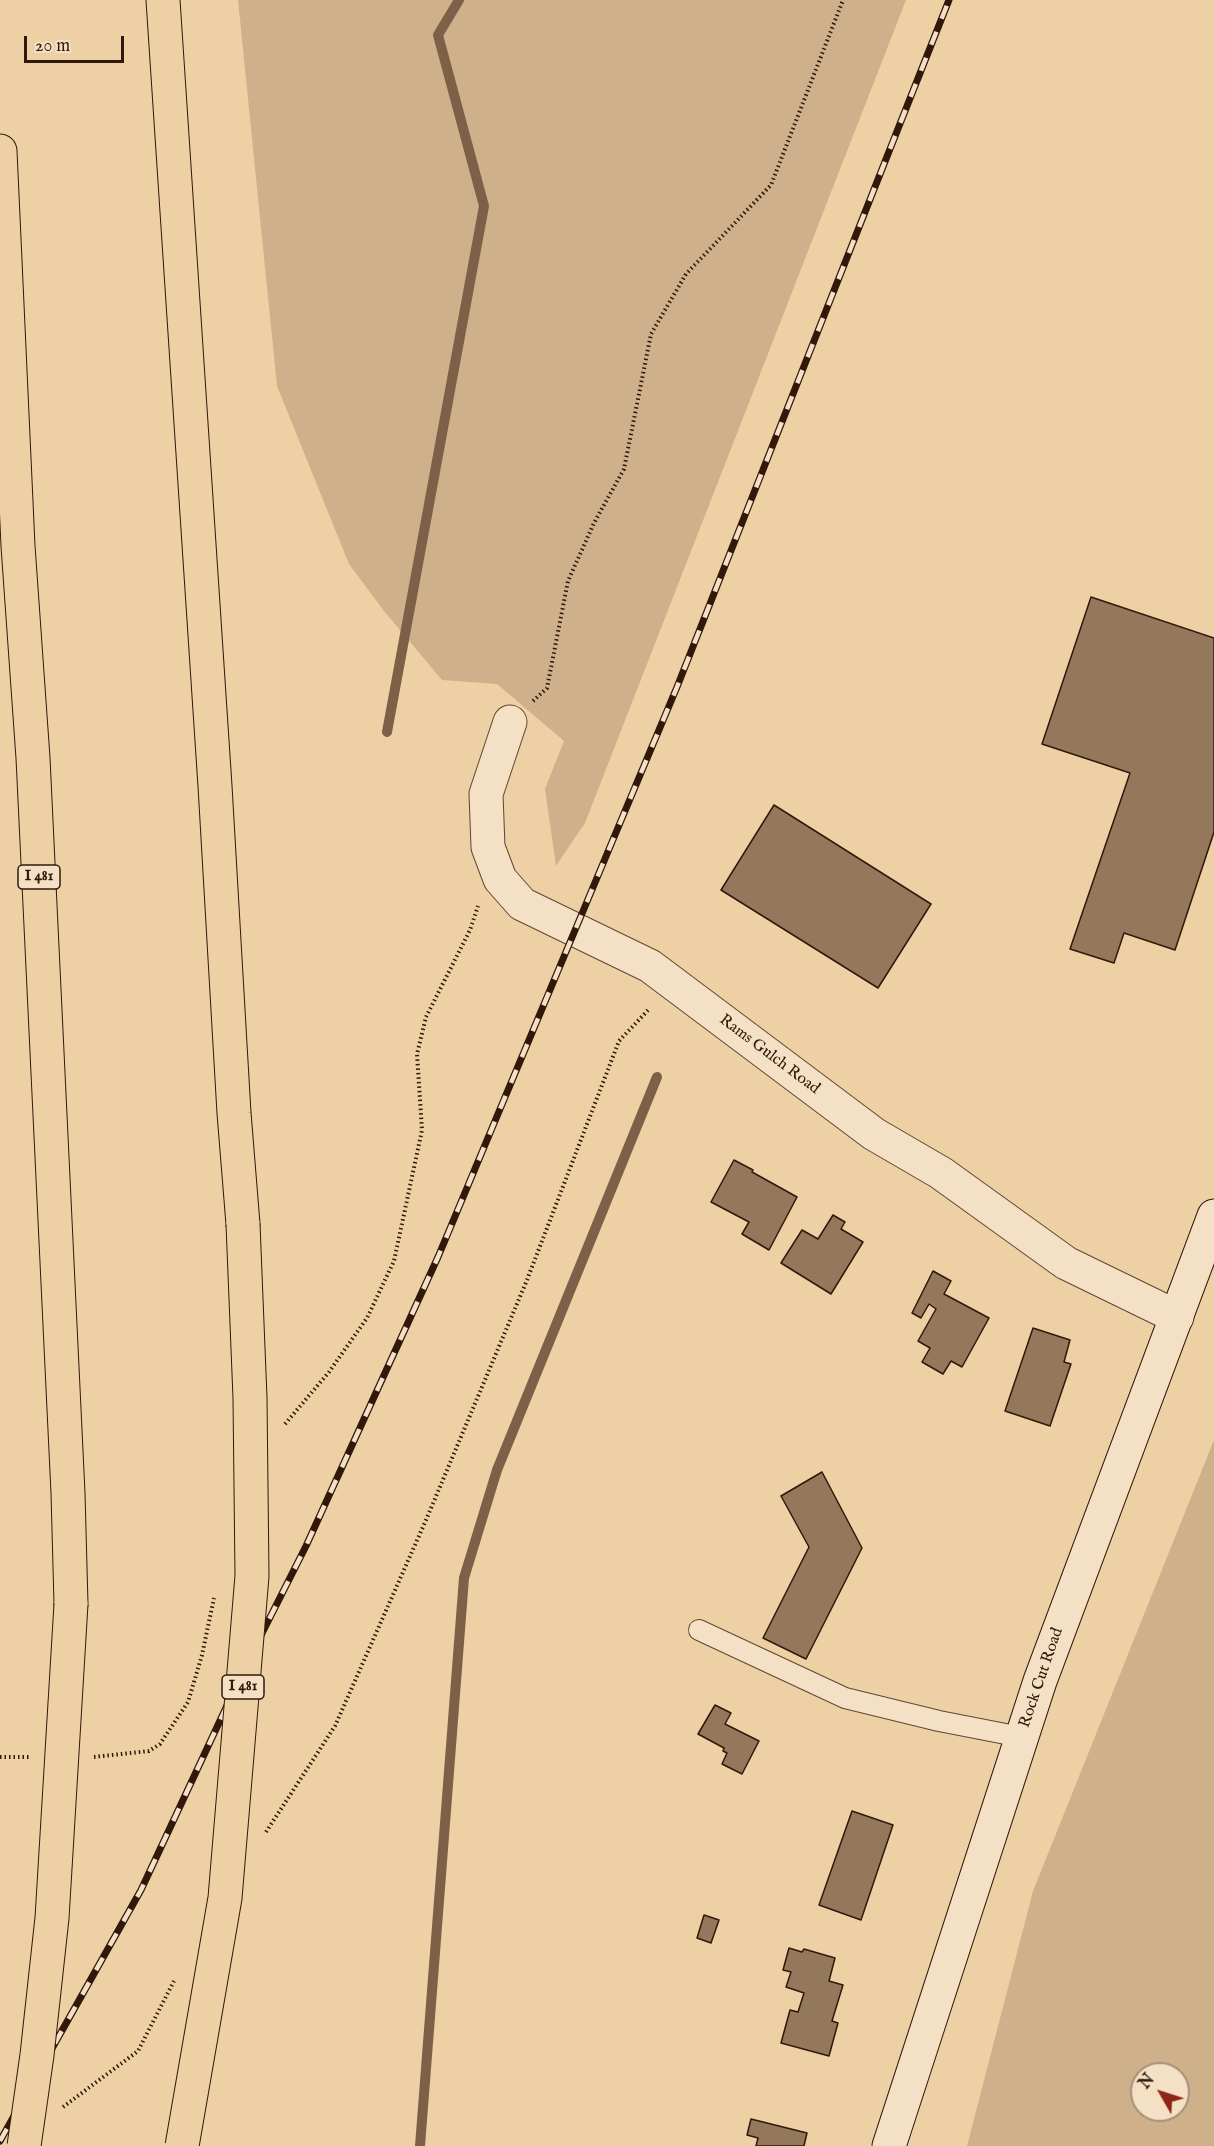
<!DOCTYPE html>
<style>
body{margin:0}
#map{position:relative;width:1214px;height:2146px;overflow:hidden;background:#eed0a5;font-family:"IM FELL English",serif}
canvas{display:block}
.north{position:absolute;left:1130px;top:2062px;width:60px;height:60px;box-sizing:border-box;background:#f4e0c4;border:2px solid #a6907a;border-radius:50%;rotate:309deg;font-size:16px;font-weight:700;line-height:24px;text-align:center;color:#31180b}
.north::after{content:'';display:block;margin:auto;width:21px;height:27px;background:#8f2418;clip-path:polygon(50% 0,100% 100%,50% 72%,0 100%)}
.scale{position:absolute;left:24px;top:36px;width:100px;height:27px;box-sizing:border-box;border:3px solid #31180b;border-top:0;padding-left:8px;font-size:18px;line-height:21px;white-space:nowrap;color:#31180b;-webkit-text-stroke:4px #f4e0c4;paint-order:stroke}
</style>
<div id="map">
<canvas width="1214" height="2146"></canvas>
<div class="north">N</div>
<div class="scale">20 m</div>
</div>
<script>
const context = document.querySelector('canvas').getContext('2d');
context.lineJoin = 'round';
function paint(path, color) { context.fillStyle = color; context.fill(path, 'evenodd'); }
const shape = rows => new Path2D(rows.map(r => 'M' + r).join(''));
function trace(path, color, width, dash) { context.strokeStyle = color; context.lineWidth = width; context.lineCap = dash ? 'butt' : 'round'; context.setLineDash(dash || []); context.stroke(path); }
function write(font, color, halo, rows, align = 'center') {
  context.font = font + ' "IM FELL English",serif'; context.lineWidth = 4.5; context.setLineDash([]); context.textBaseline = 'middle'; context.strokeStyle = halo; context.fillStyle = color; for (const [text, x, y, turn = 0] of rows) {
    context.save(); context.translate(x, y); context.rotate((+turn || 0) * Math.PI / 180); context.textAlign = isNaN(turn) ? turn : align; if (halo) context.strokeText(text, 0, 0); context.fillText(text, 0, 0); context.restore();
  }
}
paint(shape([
 [238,0,906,0,585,823,556,866,545,789,564,741,497,684,442,680,384,611,349,564,277,386],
 [1214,1440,1214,2146,967,2146,1033,1891],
 [1142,2074,1178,2074,1178,2110,1142,2110]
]), '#ceb18b');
trace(shape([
 [387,732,484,206,438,35,459,0],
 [420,2146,464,1578,497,1470,657,1077]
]), '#7c6148', 10);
const building = shape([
 [1091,597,1214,638,1214,832,1175,950,1124,933,1114,963,1070,949,1130,773,1042,744,1091,597],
 [774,805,931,904,878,988,721,890,774,805],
 [734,1160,753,1170,752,1172,797,1197,769,1250,742,1234,749,1222,711,1202,734,1160],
 [833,1215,845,1222,841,1229,863,1242,831,1294,781,1263,802,1230,818,1239,833,1215],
 [933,1271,951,1281,944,1294,989,1318,962,1367,951,1361,943,1374,922,1362,930,1348,918,1341,936,1309,929,1304,921,1318,912,1313,933,1271],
 [1033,1328,1070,1340,1064,1362,1071,1364,1050,1426,1005,1411,1033,1328],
 [822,1472,862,1548,806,1659,763,1638,809,1547,781,1496,822,1472],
 [715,1705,731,1713,725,1724,759,1741,742,1774,722,1764,727,1753,723,1751,724,1748,698,1734,715,1705],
 [852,1811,893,1825,861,1920,819,1905,852,1811],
 [704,1915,719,1920,711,1943,697,1938,704,1915],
 [789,1948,802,1952,804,1949,835,1958,829,1981,843,1985,832,2021,838,2023,829,2056,781,2043,790,2010,798,2012,804,1993,786,1987,791,1972,783,1970,789,1948],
 [751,2119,807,2133,804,2146,756,2146,758,2138,747,2135,751,2119]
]);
paint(building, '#93785b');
trace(building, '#31180b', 1.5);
const lane = shape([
 [699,1630,845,1698,939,1721,1021,1737]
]);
const street = shape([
 [510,722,486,794,488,847,500,879,522,904,650,966,874,1134,941,1173,1066,1263,1177,1317]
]);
const secondary = shape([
 [889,2146,1040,1681,1214,1216]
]);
const highway = shape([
 [163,0,215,786,234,1113,243,1224],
 [0,151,18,546,33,758,68,1493,71,1604]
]);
trace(lane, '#604632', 22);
trace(street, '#604632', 35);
trace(secondary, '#31180b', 35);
trace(highway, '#31180b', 35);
trace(shape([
 [533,701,547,688,568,581,594,523,624,469,651,334,686,274,771,185,843,0],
 [285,1424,329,1372,367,1318,394,1261,422,1130,417,1054,426,1017,470,930,478,906],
 [0,1757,29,1757],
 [94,1757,149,1751,160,1744,188,1702,202,1655,214,1598],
 [266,1832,335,1726,426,1520,527,1280,619,1041,650,1008],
 [63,2107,138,2051,174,1981]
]), '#31180b', 4, [1.5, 3]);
trace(lane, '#f4e0c4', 20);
trace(street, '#f4e0c4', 33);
trace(secondary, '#f4e0c4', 33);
trace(highway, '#eed0a5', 33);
const rail = shape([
 [0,2141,141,1890,245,1667,306,1546,438,1257,677,687,949,0]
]);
trace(rail, '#31180b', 7);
trace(rail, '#f4e0c4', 4.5, [14]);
const highwayBridge = shape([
 [24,2146,37,2055,52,1918,71,1604],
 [182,2146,225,1898,252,1576,250,1398,243,1224]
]);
trace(highwayBridge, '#31180b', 35, []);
trace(highwayBridge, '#eed0a5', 33);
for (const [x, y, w] of [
 [39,877,42],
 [243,1687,42]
]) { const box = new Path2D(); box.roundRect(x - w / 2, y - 12, w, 24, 4.5); context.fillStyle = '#f4e0c4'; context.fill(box); trace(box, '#31180b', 1.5); }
write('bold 15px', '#31180b', null, [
 ["I 481",39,877],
 ["I 481",243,1687]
]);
write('16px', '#31180b', '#f4e0c4', [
 ["Rams Gulch Road",769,1055,37],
 ["Rock Cut Road",1042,1678,-71]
]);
</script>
